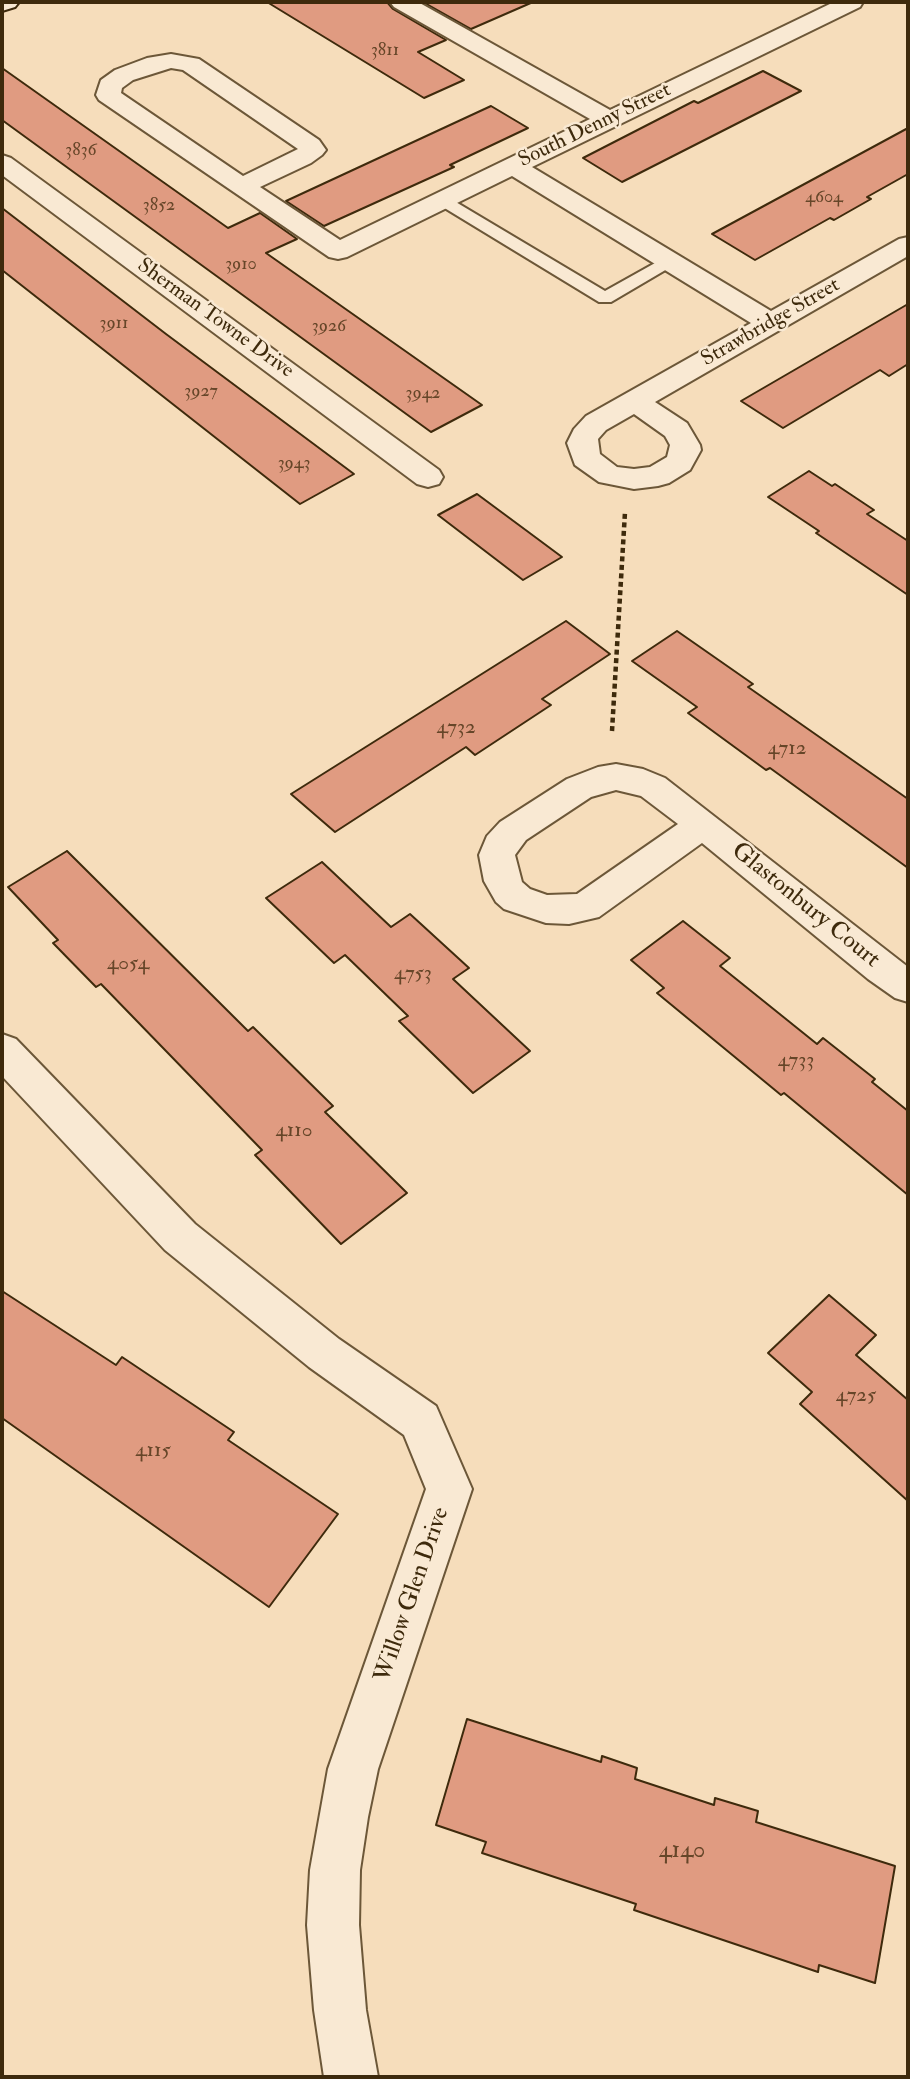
<!DOCTYPE html>
<style>
body{margin:0}
#map{position:relative;width:910px;height:2079px;overflow:hidden;background:#f6ddbb;font-family:"IM FELL Double Pica",serif}
canvas{display:block}
.frame{position:absolute;inset:0;border:4px solid #3e2a0c;pointer-events:none}
</style>
<div id="map">
<canvas width="910" height="2079"></canvas>
<div class="frame"></div>
</div>
<script>
const context = document.querySelector('canvas').getContext('2d');
context.lineJoin = 'round';
function paint(path, color) { context.fillStyle = color; context.fill(path, 'evenodd'); }
const shape = rows => new Path2D(rows.map(r => 'M' + r).join(''));
function trace(path, color, width, dash) { context.strokeStyle = color; context.lineWidth = width; context.lineCap = dash ? 'butt' : 'round'; context.setLineDash(dash || []); context.stroke(path); }
function write(font, color, halo, rows, align = 'center') {
  context.font = font + ' "IM FELL Double Pica",serif'; context.lineWidth = 5; context.setLineDash([]); context.textBaseline = 'middle'; context.strokeStyle = halo; context.fillStyle = color; for (const [text, x, y, turn = 0] of rows) {
    context.save(); context.translate(x, y); context.rotate((+turn || 0) * Math.PI / 180); context.textAlign = isNaN(turn) ? turn : align; if (halo) context.strokeText(text, 0, 0); context.fillText(text, 0, 0); context.restore();
  }
}
const building = shape([
 [267,2,387,2,393,9,446,40,418,52,464,80,424,98,267,2],
 [423,2,533,2,471,29,423,2],
 [2,68,228,228,260,213,297,239,266,253,482,405,431,432,2,120,2,68],
 [763,71,801,91,622,182,583,158,694,101,698,103,763,71],
 [491,106,528,128,450,165,454,167,324,226,286,201,491,106],
 [908,128,908,174,867,197,871,199,834,220,830,218,755,260,712,234,908,128],
 [2,208,166,334,354,474,300,504,2,270,2,208],
 [908,304,908,364,889,376,880,370,783,428,741,401,908,304],
 [809,471,832,486,835,484,874,510,867,514,908,541,908,595,816,533,819,531,768,497,809,471],
 [477,494,527,531,562,557,523,580,438,515,477,494],
 [566,621,610,654,542,699,551,705,475,755,466,747,335,832,291,794,566,621],
 [677,631,753,684,748,687,908,799,908,868,770,768,766,770,688,713,697,707,632,661,677,631],
 [67,851,248,1031,253,1027,333,1106,325,1112,407,1193,341,1244,255,1155,262,1150,101,984,96,987,53,943,58,940,8,887,67,851],
 [322,862,391,927,410,914,469,968,453,979,530,1051,473,1093,399,1021,408,1016,345,955,334,963,266,898,322,862],
 [683,921,730,958,720,966,817,1044,823,1038,875,1079,872,1082,908,1111,908,1195,784,1093,781,1095,657,993,664,988,631,960,683,921],
 [2,1291,116,1365,122,1357,234,1432,228,1440,338,1514,269,1607,2,1418,2,1291],
 [829,1295,876,1335,856,1355,908,1400,908,1501,800,1404,812,1392,768,1353,829,1295],
 [467,1719,601,1762,602,1756,637,1768,635,1779,714,1805,715,1798,758,1811,756,1822,895,1866,875,1983,819,1965,818,1972,634,1910,636,1904,482,1853,486,1842,436,1825,467,1719]
]);
paint(building, '#e09b81');
trace(building, '#3e2a0c', 2);
const service = shape([
 [444,195,605,291,664,258,676,258,679,262,611,302,599,302,438,204,436,200,438,196,444,195]
]);
const minor = shape([
 [390,2,418,2,610,110,834,2,863,2,860,7,532,167,771,311,899,239,908,237,908,256,655,402,687,423,700,445,701,450,690,470,669,483,658,486,634,489,599,482,575,465,567,443,574,429,586,416,751,323,512,176,347,257,338,259,329,257,99,100,96,95,101,80,115,70,147,58,171,54,199,59,319,140,326,150,322,155,311,163,260,187,340,240,590,119,394,7,390,2],
 [171,68,183,70,298,149,243,176,121,93,122,88,133,80,171,68],
 [634,414,665,436,670,445,667,457,650,467,634,469,617,467,600,454,598,439,606,430,634,414],
 [2,155,11,158,439,470,443,477,439,484,428,487,417,484,2,175,2,155],
 [616,764,643,769,665,778,908,967,908,1002,895,998,868,979,702,843,599,917,569,924,546,923,504,909,496,902,484,881,479,855,487,836,500,822,567,779,598,767,616,764],
 [616,790,641,796,678,824,577,894,547,895,530,889,522,882,515,855,526,840,591,797,616,790],
 [2,1034,16,1039,195,1224,339,1339,436,1406,472,1489,378,1769,368,1817,360,1870,359,1925,366,2010,378,2077,324,2077,314,2010,307,1925,310,1870,328,1769,426,1489,404,1435,309,1367,165,1250,2,1076,2,1034]
]);
const secondary = shape([
 [2,2,19,2,15,7,2,11,2,2]
]);
trace(service, '#6c5738', 4);
trace(minor, '#6c5738', 4);
trace(secondary, '#3e2a0c', 4);
trace(shape([
 [612,731,625,512]
]), '#3e2a0c', 4.5, [5, 3.5]);
paint(service, '#f9e9d3');
paint(minor, '#f9e9d3');
paint(secondary, '#f9e9d3');
write('18px', '#664629', null, [
 ["3811",385,51],
 ["3836",81,151],
 ["4604",824,198],
 ["3852",159,206],
 ["3910",241,265],
 ["3911",114,324],
 ["3926",329,327],
 ["3927",201,392],
 ["3942",423,394],
 ["3943",294,464]
]);
write('21px', '#3e2a0c', '#f9e9d3', [
 ["South Denny Street",595,126,-26],
 ["Sherman Towne Drive",215,319,36],
 ["Strawbridge Street",771,323,-30]
]);
write('21px', '#664629', null, [
 ["4732",456,728],
 ["4712",787,749],
 ["4054",128,964],
 ["4753",413,974],
 ["4733",796,1061],
 ["4110",294,1131],
 ["4725",856,1396],
 ["4115",153,1451]
]);
write('24px', '#3e2a0c', '#f9e9d3', [
 ["Glastonbury Court",805,906,39],
 ["Willow Glen Drive",413,1595,-71]
]);
write('24px', '#664629', null, [
 ["4140",682,1852]
]);
</script>
